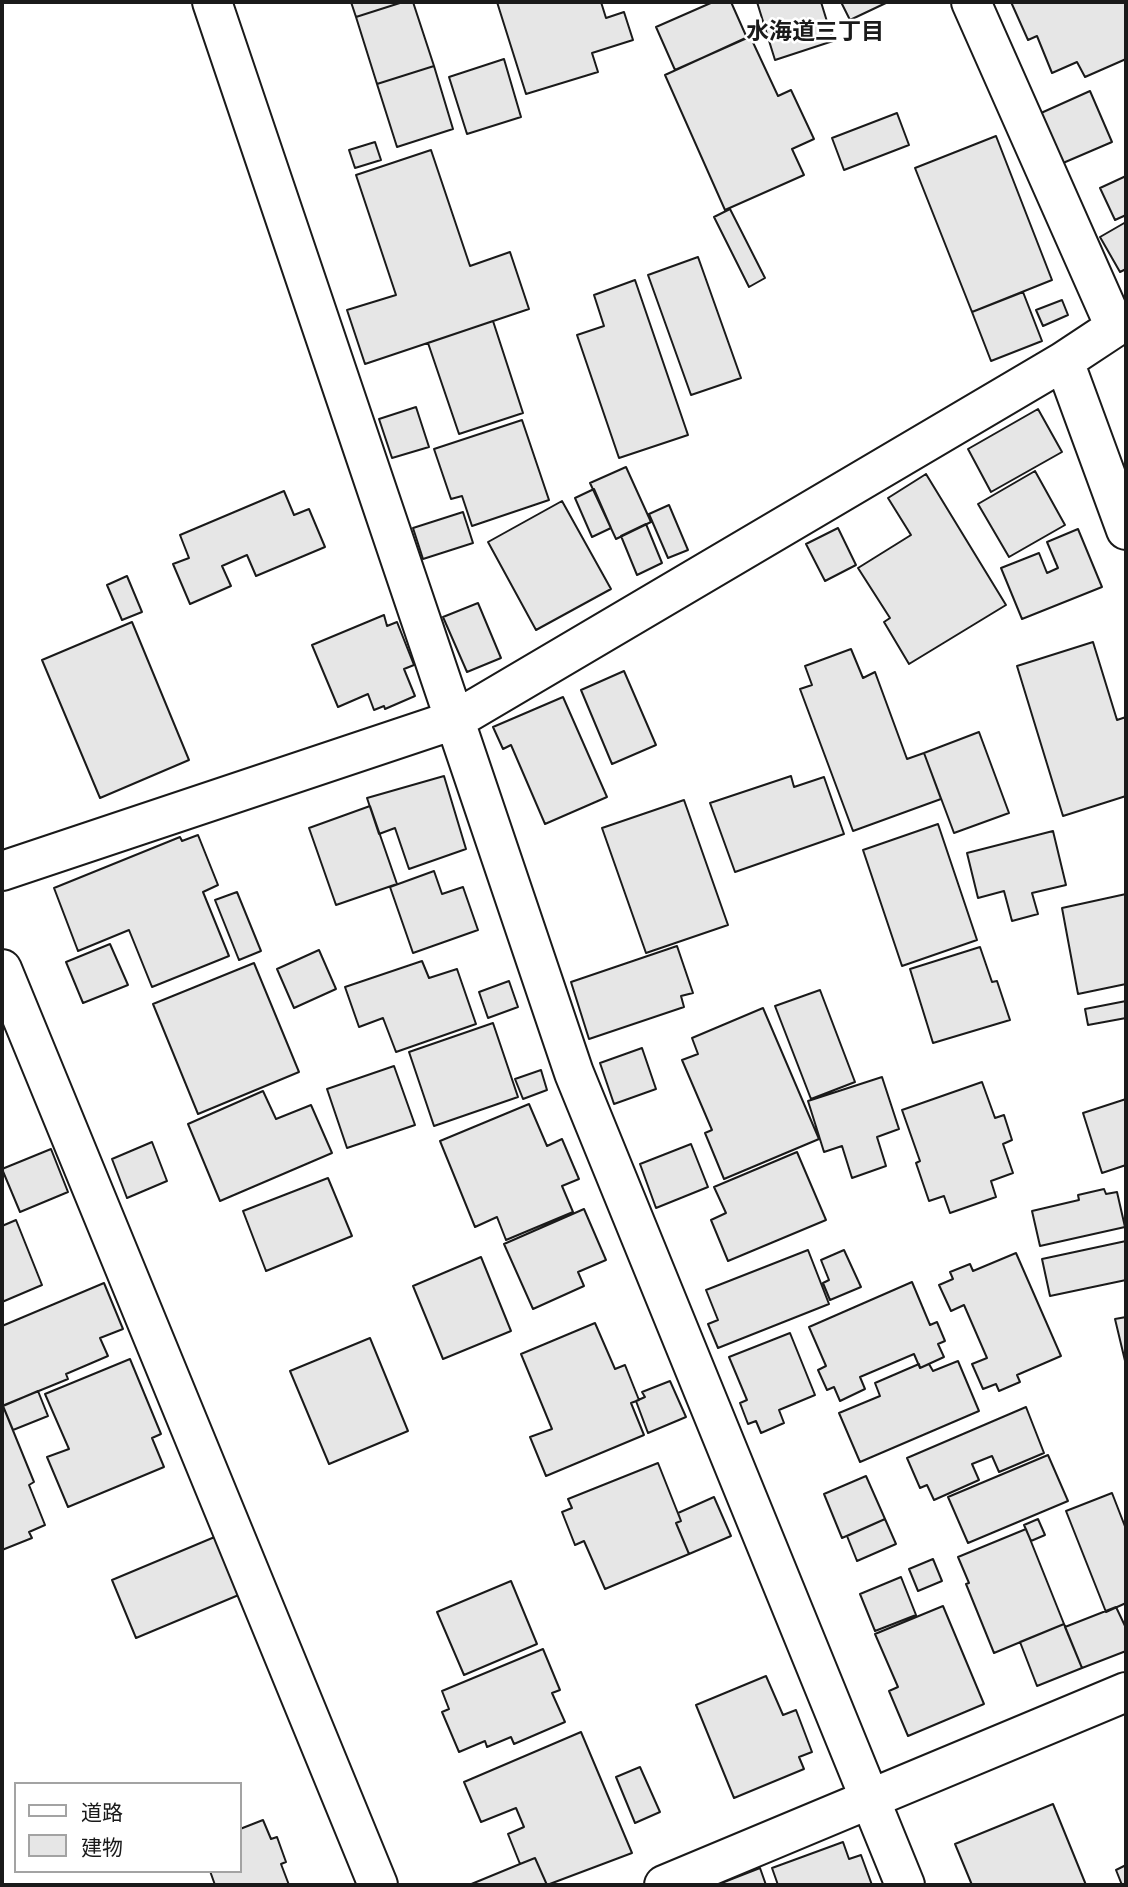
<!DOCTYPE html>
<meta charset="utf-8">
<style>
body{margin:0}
#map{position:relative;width:1128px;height:1887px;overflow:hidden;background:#fff;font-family:Georgia,"Noto Sans JP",serif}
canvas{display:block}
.frame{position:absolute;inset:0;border:4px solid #1a1a1a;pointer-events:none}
.legend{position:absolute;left:14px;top:1782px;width:228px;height:91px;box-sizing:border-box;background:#fff;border:2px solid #a3a3a3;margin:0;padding:9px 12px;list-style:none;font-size:21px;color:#1a1a1a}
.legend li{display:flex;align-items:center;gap:14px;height:35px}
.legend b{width:35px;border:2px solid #a3a3a3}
</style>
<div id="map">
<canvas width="1128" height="1887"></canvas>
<div class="frame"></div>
<ul class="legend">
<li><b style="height:9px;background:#fff"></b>道路</li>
<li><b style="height:19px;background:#e6e6e6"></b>建物</li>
</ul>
</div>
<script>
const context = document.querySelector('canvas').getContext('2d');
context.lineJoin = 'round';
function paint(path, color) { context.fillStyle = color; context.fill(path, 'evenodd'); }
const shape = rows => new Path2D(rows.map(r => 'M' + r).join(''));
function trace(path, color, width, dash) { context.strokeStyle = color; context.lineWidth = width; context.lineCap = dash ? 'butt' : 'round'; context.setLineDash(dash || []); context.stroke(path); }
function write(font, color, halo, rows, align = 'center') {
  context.font = font + ' Georgia,"Noto Sans JP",serif'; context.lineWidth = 5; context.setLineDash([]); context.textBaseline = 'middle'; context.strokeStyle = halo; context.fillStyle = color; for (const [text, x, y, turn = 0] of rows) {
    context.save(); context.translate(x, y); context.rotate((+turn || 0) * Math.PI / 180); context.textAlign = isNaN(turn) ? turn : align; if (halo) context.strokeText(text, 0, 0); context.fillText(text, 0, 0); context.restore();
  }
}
const building = shape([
 [351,2,403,2,356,17,351,2],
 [403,2,413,2,434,66,377,84,356,17,403,2],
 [497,2,601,2,606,18,624,12,633,40,592,53,598,72,526,94,497,2],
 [713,2,731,2,747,38,675,70,656,27,713,2],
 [757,2,821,2,833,41,775,60,757,2],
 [841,2,888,2,850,20,841,2],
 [1011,2,1126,2,1126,59,1085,77,1077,62,1052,73,1037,36,1028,40,1011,2],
 [750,36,778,96,791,90,814,139,792,149,804,175,725,210,665,75,750,36],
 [504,59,521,117,467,134,449,77,504,59],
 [434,66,453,129,397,147,377,84,434,66],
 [1090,91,1112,142,1063,163,1041,113,1090,91],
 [897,113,909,145,844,170,832,138,897,113],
 [996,136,1052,280,972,312,915,168,996,136],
 [375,142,381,160,355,168,349,150,375,142],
 [431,150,470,266,510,252,529,309,365,364,347,310,396,295,356,175,431,150],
 [1126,176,1126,215,1115,220,1100,188,1126,176],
 [730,209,765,278,749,287,714,217,730,209],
 [1126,222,1126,269,1120,272,1100,237,1126,222],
 [698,257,741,378,691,395,648,275,698,257],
 [635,280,688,435,619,458,577,335,604,326,594,295,635,280],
 [1023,292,1042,341,991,361,972,312,1023,292],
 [1062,300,1068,315,1043,326,1036,310,1062,300],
 [493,321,523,413,459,434,428,343,493,321],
 [416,407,429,447,392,458,379,419,416,407],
 [1038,409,1062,452,991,492,968,449,1038,409],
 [522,420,549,500,472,526,462,496,451,499,434,449,522,420],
 [626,467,651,522,616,539,590,483,626,467],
 [1035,471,1065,525,1009,557,978,504,1035,471],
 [926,474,1006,605,909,664,884,622,890,618,858,568,911,535,888,498,926,474],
 [594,489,611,528,592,537,575,498,594,489],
 [284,491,294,515,309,509,325,547,256,576,247,555,222,566,231,586,190,604,173,564,189,558,180,535,284,491],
 [562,501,611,589,536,630,488,542,562,501],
 [669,505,688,550,668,558,649,514,669,505],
 [463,512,473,543,423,559,413,528,463,512],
 [646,524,662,563,637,575,621,536,646,524],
 [838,528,856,565,825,581,806,544,838,528],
 [1078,529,1102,587,1022,619,1001,568,1039,553,1047,573,1058,568,1047,542,1078,529],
 [127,576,142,612,122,620,107,585,127,576],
 [478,603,501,658,467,672,443,617,478,603],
 [384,615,387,626,397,622,414,665,404,669,415,696,385,709,384,706,374,710,368,694,338,707,312,645,384,615],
 [132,622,189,760,100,798,42,660,132,622],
 [1093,642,1117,720,1126,717,1126,796,1063,816,1017,666,1093,642],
 [851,649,863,678,875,672,907,759,924,753,941,799,853,831,800,689,812,685,805,666,851,649],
 [624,671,656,745,612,764,581,690,624,671],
 [563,697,607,797,545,824,511,745,503,749,493,727,563,697],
 [979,732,1009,813,954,833,924,753,979,732],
 [444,776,466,849,409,869,395,828,379,834,367,798,444,776],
 [791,776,794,787,824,777,844,834,735,872,710,803,791,776],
 [684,800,728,925,646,953,602,828,684,800],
 [370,806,397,884,336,905,309,828,370,806],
 [938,824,977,940,902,966,863,850,938,824],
 [1053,831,1066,885,1032,893,1038,914,1012,921,1004,891,978,898,967,853,1053,831],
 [198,835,218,885,203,892,229,956,152,987,129,930,78,951,54,888,180,837,182,841,198,835],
 [434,871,442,894,463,887,478,930,413,953,390,887,434,871],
 [237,892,261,951,239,960,215,900,237,892],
 [1126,894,1126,984,1078,994,1062,908,1126,894],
 [110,944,128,985,83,1003,66,962,110,944],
 [677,946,693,993,681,996,684,1007,589,1039,571,982,677,946],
 [980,947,992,982,997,981,1010,1020,933,1043,910,969,980,947],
 [319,950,336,989,294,1008,277,969,319,950],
 [422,961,429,978,457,969,476,1024,396,1052,383,1018,359,1027,345,987,422,961],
 [254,963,299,1072,198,1114,153,1004,254,963],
 [509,981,518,1007,488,1018,479,992,509,981],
 [820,990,855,1082,811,1099,775,1006,820,990],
 [1126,1001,1126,1018,1088,1025,1085,1009,1126,1001],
 [763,1008,819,1139,724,1179,705,1133,712,1130,682,1060,698,1054,692,1038,763,1008],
 [493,1023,518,1097,434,1126,409,1052,493,1023],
 [642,1048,656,1089,614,1104,600,1063,642,1048],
 [394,1066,415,1125,347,1148,327,1089,394,1066],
 [541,1070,547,1090,523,1099,515,1079,541,1070],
 [882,1077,899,1129,877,1137,886,1166,852,1178,842,1146,824,1152,808,1101,882,1077],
 [982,1082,995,1118,1004,1115,1012,1140,1003,1144,1013,1173,991,1181,996,1197,950,1213,944,1196,929,1201,916,1163,920,1161,902,1110,982,1082],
 [263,1091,276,1119,311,1105,332,1153,220,1201,188,1124,263,1091],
 [1126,1099,1126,1165,1102,1173,1083,1113,1126,1099],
 [529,1104,547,1146,562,1139,579,1179,562,1186,573,1212,506,1240,497,1217,475,1227,440,1141,529,1104],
 [152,1142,167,1181,127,1198,112,1159,152,1142],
 [691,1144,708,1187,656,1208,640,1164,691,1144],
 [51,1149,68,1192,20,1212,2,1169,51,1149],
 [797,1152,826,1220,728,1261,711,1220,726,1213,714,1187,797,1152],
 [328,1178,352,1236,266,1271,243,1211,328,1178],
 [1104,1189,1106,1194,1117,1192,1125,1227,1040,1246,1032,1211,1079,1200,1078,1195,1104,1189],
 [584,1209,606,1260,578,1272,584,1286,533,1309,504,1244,584,1209],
 [16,1220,42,1285,2,1302,2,1226,16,1220],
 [1126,1241,1126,1280,1050,1296,1042,1259,1126,1241],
 [808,1250,829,1304,718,1348,708,1324,718,1320,706,1290,808,1250],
 [844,1250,861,1287,830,1300,823,1283,829,1280,821,1260,844,1250],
 [1016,1253,1061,1356,1017,1375,1020,1382,999,1391,996,1384,983,1389,972,1364,987,1358,964,1305,951,1311,939,1285,953,1279,950,1272,970,1264,973,1271,1016,1253],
 [481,1257,511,1331,443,1359,413,1286,481,1257],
 [912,1282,930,1325,937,1322,945,1341,938,1344,944,1357,920,1368,914,1354,860,1377,865,1389,840,1401,834,1387,827,1390,818,1370,826,1366,809,1327,912,1282],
 [104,1283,123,1329,100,1338,108,1356,66,1374,68,1379,2,1406,2,1326,104,1283],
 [1126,1317,1126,1365,1115,1319,1126,1317],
 [595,1323,615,1369,625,1365,639,1400,631,1403,644,1435,546,1476,530,1437,552,1429,521,1354,595,1323],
 [790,1333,815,1395,779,1410,784,1423,761,1433,756,1421,748,1424,740,1403,747,1400,729,1357,790,1333],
 [370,1338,408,1431,329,1464,290,1371,370,1338],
 [130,1359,161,1434,152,1438,164,1467,68,1507,47,1457,69,1449,45,1394,130,1359],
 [958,1361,979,1411,860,1462,839,1413,880,1396,875,1383,919,1364,920,1368,929,1364,933,1371,958,1361],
 [670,1381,686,1417,648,1433,636,1401,645,1397,642,1392,670,1381],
 [38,1391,48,1416,13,1430,3,1406,38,1391],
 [3,1406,34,1482,29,1485,45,1525,29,1532,32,1538,2,1550,3,1406],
 [1026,1407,1044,1453,999,1472,992,1456,972,1464,979,1480,934,1500,927,1485,920,1488,907,1458,1026,1407],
 [1048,1455,1068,1501,968,1543,948,1497,1048,1455],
 [658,1463,681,1521,676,1523,689,1554,605,1589,584,1541,575,1545,562,1512,572,1508,568,1499,658,1463],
 [866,1476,885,1519,842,1538,824,1494,866,1476],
 [1112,1493,1126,1529,1126,1603,1106,1612,1066,1511,1112,1493],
 [714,1497,731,1536,689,1554,676,1523,681,1521,678,1513,714,1497],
 [885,1519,896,1544,857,1561,847,1536,885,1519],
 [1038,1519,1045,1535,1031,1541,1024,1525,1038,1519],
 [1026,1529,1064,1624,994,1653,966,1584,969,1583,958,1557,1026,1529],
 [217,1536,241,1594,136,1638,112,1580,217,1536],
 [933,1559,942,1581,918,1591,909,1569,933,1559],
 [901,1577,916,1615,875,1631,860,1594,901,1577],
 [511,1581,537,1644,464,1675,437,1612,511,1581],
 [943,1606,984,1704,908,1736,889,1691,898,1687,875,1634,943,1606],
 [1116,1607,1126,1628,1126,1651,1082,1668,1065,1627,1116,1607],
 [1064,1624,1082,1668,1037,1686,1020,1642,1064,1624],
 [543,1649,560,1690,552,1693,565,1722,514,1744,511,1737,487,1747,485,1741,459,1752,442,1712,449,1709,442,1691,543,1649],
 [766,1676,783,1715,796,1710,812,1752,799,1757,804,1769,734,1798,696,1705,766,1676],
 [581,1732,632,1853,547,1885,535,1858,520,1864,508,1834,524,1827,516,1808,481,1822,464,1782,581,1732],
 [640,1767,660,1812,635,1823,616,1777,640,1767],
 [1053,1804,1086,1885,972,1885,955,1844,1053,1804],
 [263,1820,271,1839,277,1837,286,1862,281,1864,289,1885,215,1885,210,1871,240,1871,240,1829,263,1820],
 [843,1842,849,1859,861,1855,872,1885,778,1885,772,1868,843,1842],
 [535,1858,547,1885,469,1885,520,1864,535,1858],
 [1126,1865,1126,1885,1122,1885,1116,1870,1126,1865],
 [760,1868,766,1885,719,1885,719,1884,760,1868]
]);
paint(building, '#e6e6e6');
trace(building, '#1a1a1a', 2);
const minor = shape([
 [212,2,574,1073,905,1885],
 [971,2,1115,327],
 [1064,361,1126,530],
 [2,871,457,719,1064,361,1126,320],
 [2,969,378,1885],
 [664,1885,1126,1692]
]);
trace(minor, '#1a1a1a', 42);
trace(minor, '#fff', 38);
write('bold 23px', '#1a1a1a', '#fff', [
 ["水海道三丁目",815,30]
]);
</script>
